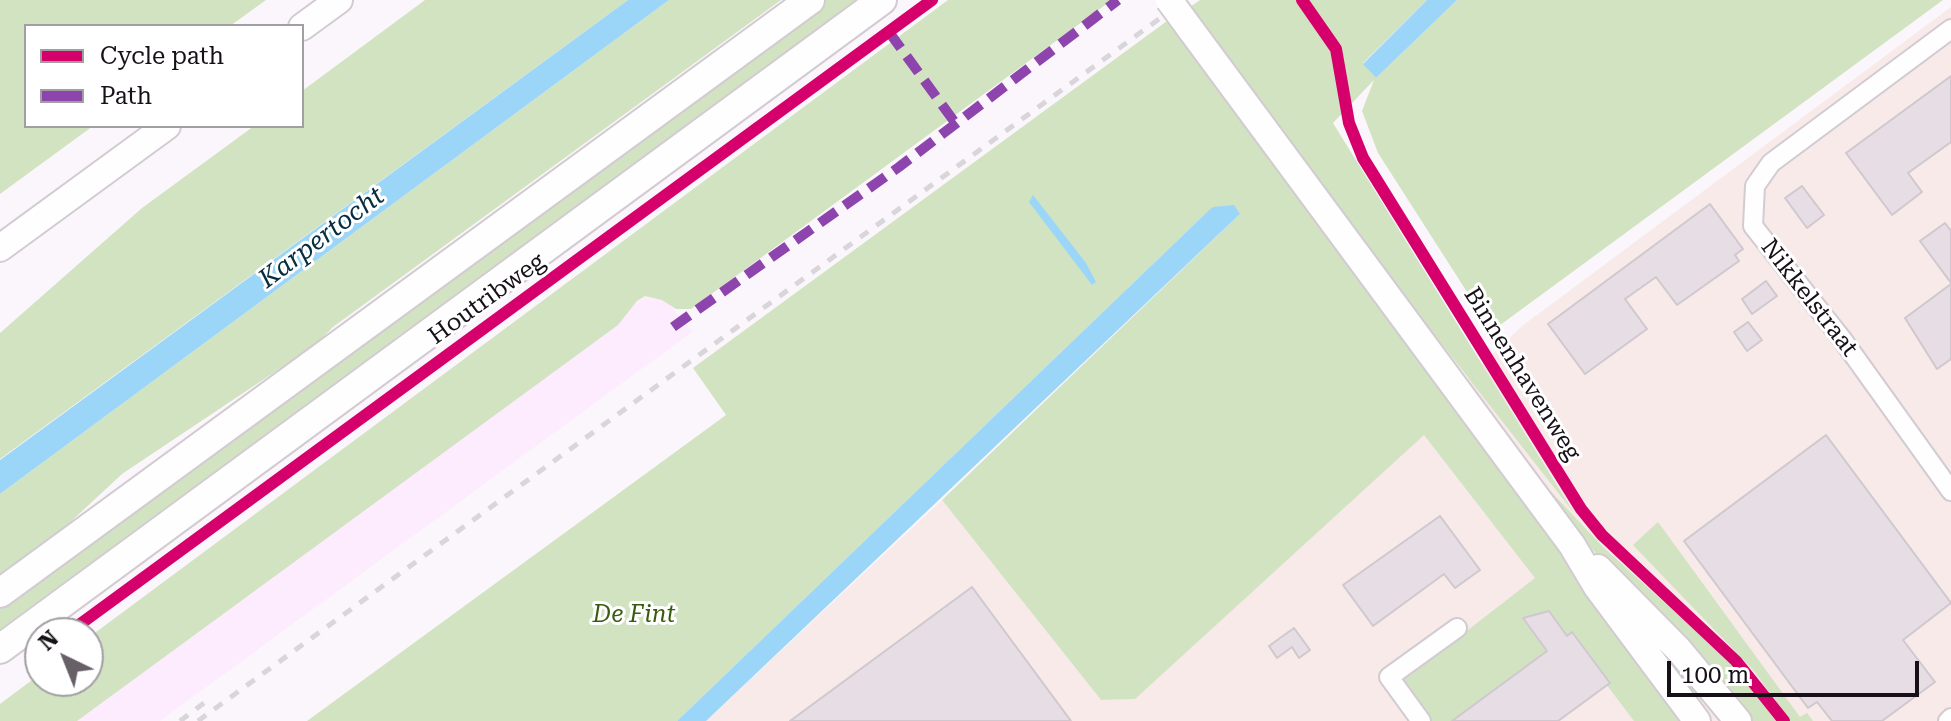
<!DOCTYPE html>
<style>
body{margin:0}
#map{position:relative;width:1951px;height:721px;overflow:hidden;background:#fbf6fb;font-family:"Roboto Serif",serif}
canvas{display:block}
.legend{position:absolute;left:24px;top:24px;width:280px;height:104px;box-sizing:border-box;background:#fff;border:2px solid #a29fa3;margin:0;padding:10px 14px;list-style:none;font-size:24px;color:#171018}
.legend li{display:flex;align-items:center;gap:16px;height:40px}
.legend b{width:40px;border:2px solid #a29fa3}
.north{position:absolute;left:24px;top:617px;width:80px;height:80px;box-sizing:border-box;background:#fff;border:2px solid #a29fa3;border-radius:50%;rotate:317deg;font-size:22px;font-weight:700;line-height:32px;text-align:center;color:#171018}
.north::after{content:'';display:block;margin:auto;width:28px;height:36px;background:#676067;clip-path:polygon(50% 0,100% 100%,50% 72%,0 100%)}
.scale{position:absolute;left:1667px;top:661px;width:252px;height:36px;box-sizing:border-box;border:4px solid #171018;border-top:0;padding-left:10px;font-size:24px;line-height:28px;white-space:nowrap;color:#171018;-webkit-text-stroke:6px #fff;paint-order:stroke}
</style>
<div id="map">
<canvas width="1951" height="721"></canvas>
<ul class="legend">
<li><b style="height:10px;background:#d6006c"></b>Cycle path</li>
<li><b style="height:10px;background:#8e44ad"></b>Path</li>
</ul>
<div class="north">N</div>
<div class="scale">100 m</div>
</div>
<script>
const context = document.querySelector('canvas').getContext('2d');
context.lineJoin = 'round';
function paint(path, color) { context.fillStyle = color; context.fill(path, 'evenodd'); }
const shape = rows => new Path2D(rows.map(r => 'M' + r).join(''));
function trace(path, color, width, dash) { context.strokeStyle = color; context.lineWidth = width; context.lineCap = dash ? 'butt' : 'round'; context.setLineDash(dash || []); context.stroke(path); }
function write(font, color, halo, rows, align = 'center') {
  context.font = font + ' "Roboto Serif",serif'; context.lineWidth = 6; context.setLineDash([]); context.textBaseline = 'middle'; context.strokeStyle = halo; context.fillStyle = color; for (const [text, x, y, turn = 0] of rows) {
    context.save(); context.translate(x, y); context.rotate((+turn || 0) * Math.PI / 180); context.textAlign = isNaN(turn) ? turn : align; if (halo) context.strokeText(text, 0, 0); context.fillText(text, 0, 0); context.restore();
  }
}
paint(shape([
 [656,288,692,332,160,721,73,721]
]), '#fdecfd');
paint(shape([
 [1951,7,1951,721,706,721,942,500,1101,700,1135,699,1522,326]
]), '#f7eae9');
paint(shape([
 [0,0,266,0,230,26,26,26,26,126,93,126,0,194],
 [425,0,628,0,0,459,0,333,142,208,254,126,302,126,302,91],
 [669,0,781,0,333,327,315,345,122,474,36,554,0,580,0,494],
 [824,0,858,0,0,630,0,603],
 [948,0,1112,0,691,309,676,309,662,300,645,296,637,301,618,325,77,721,0,721,0,704,40,674,40,681,88,681,88,638],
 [1200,0,1427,0,1363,63,1376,78,1457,0,1943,0,1492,331,1378,153,1362,111,1374,80,1333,123,1574,513,1299,162,1190,7],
 [1167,21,1689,721,1634,721,1606,684,1556,721,1430,721,1401,682,1535,578,1424,435,1135,699,1101,700,942,500,1239,215,1205,214,677,721,307,721,726,415,693,368],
 [1525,464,1603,547,1740,671,1779,721,1753,721,1580,536],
 [1658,522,1800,717,1807,713,1813,721,1789,721,1755,672,1633,545]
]), '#d2e3c2');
paint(shape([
 [628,0,669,0,0,494,0,460],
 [1427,0,1457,0,1376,78,1363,64],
 [1033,195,1086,263,1096,282,1092,285,1029,202],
 [1234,205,1240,214,706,721,677,721,1205,214,1213,207]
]), '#9bd6f8');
const building = shape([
 [1951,76,1951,142,1908,173,1922,192,1892,215,1846,153,1951,76],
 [1802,186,1824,215,1807,228,1785,198,1802,186],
 [1710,204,1743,249,1735,255,1739,261,1677,305,1656,277,1625,299,1647,329,1585,374,1548,324,1710,204],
 [1945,223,1951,231,1951,283,1920,241,1945,223],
 [1766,281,1777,296,1752,314,1742,299,1766,281],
 [1951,284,1951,359,1937,369,1905,318,1951,284],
 [1748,322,1762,340,1747,351,1734,332,1748,322],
 [1826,435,1951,603,1903,640,1935,682,1882,721,1832,721,1817,702,1808,708,1684,541,1826,435],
 [1440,516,1480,570,1455,588,1444,574,1373,626,1343,585,1440,516],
 [972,587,1071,721,790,721,972,587],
 [1549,611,1567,636,1572,632,1610,683,1558,721,1452,721,1547,651,1523,618,1549,611],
 [1294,628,1310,650,1299,658,1292,647,1277,658,1269,646,1294,628]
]);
paint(building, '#e6dee4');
trace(building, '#cfc8ce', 2);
const minor = shape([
 [1951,29,1771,163,1755,186,1753,226,1842,339,1951,491],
 [1421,721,1389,677,1457,628],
 [1948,721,1951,718]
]);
const secondary = shape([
 [302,27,339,0],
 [1191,30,1523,479,1572,545,1597,587,1697,721],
 [0,248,167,126],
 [1598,568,1679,650,1738,721]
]);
const primary = shape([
 [0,593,810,0],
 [0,649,882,0]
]);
trace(minor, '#d2cbd2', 22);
trace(secondary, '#d2cbd2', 30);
trace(primary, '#d2cbd2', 32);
trace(minor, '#fefefe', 18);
trace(secondary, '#fefefe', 26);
trace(primary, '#fefefe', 28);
trace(shape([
 [180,721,204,703],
 [198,721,1185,0]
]), '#d8d6d8', 5, [10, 10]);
const secondaryBridge = shape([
 [1169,0,1191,30]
]);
trace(secondaryBridge, '#d2cbd2', 30, []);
trace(secondaryBridge, '#fefefe', 26);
trace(shape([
 [889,32,956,124],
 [673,327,899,167,1118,0]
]), '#8e44ad', 10, [20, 10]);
trace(shape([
 [1302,0,1336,49,1349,123,1363,158,1581,509,1602,535,1736,661,1784,721],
 [68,633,932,0]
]), '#d6006c', 12);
write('24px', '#171018', '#fff', [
 ["Nikkelstraat",1809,298,52],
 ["Houtribweg",487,299,-36],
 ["Binnenhavenweg",1522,374,58]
]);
write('italic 24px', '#385b0f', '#fff', [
 ["De Fint",634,615]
]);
write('italic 26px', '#042d40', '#fff', [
 ["Karpertocht",322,238,-37]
]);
</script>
